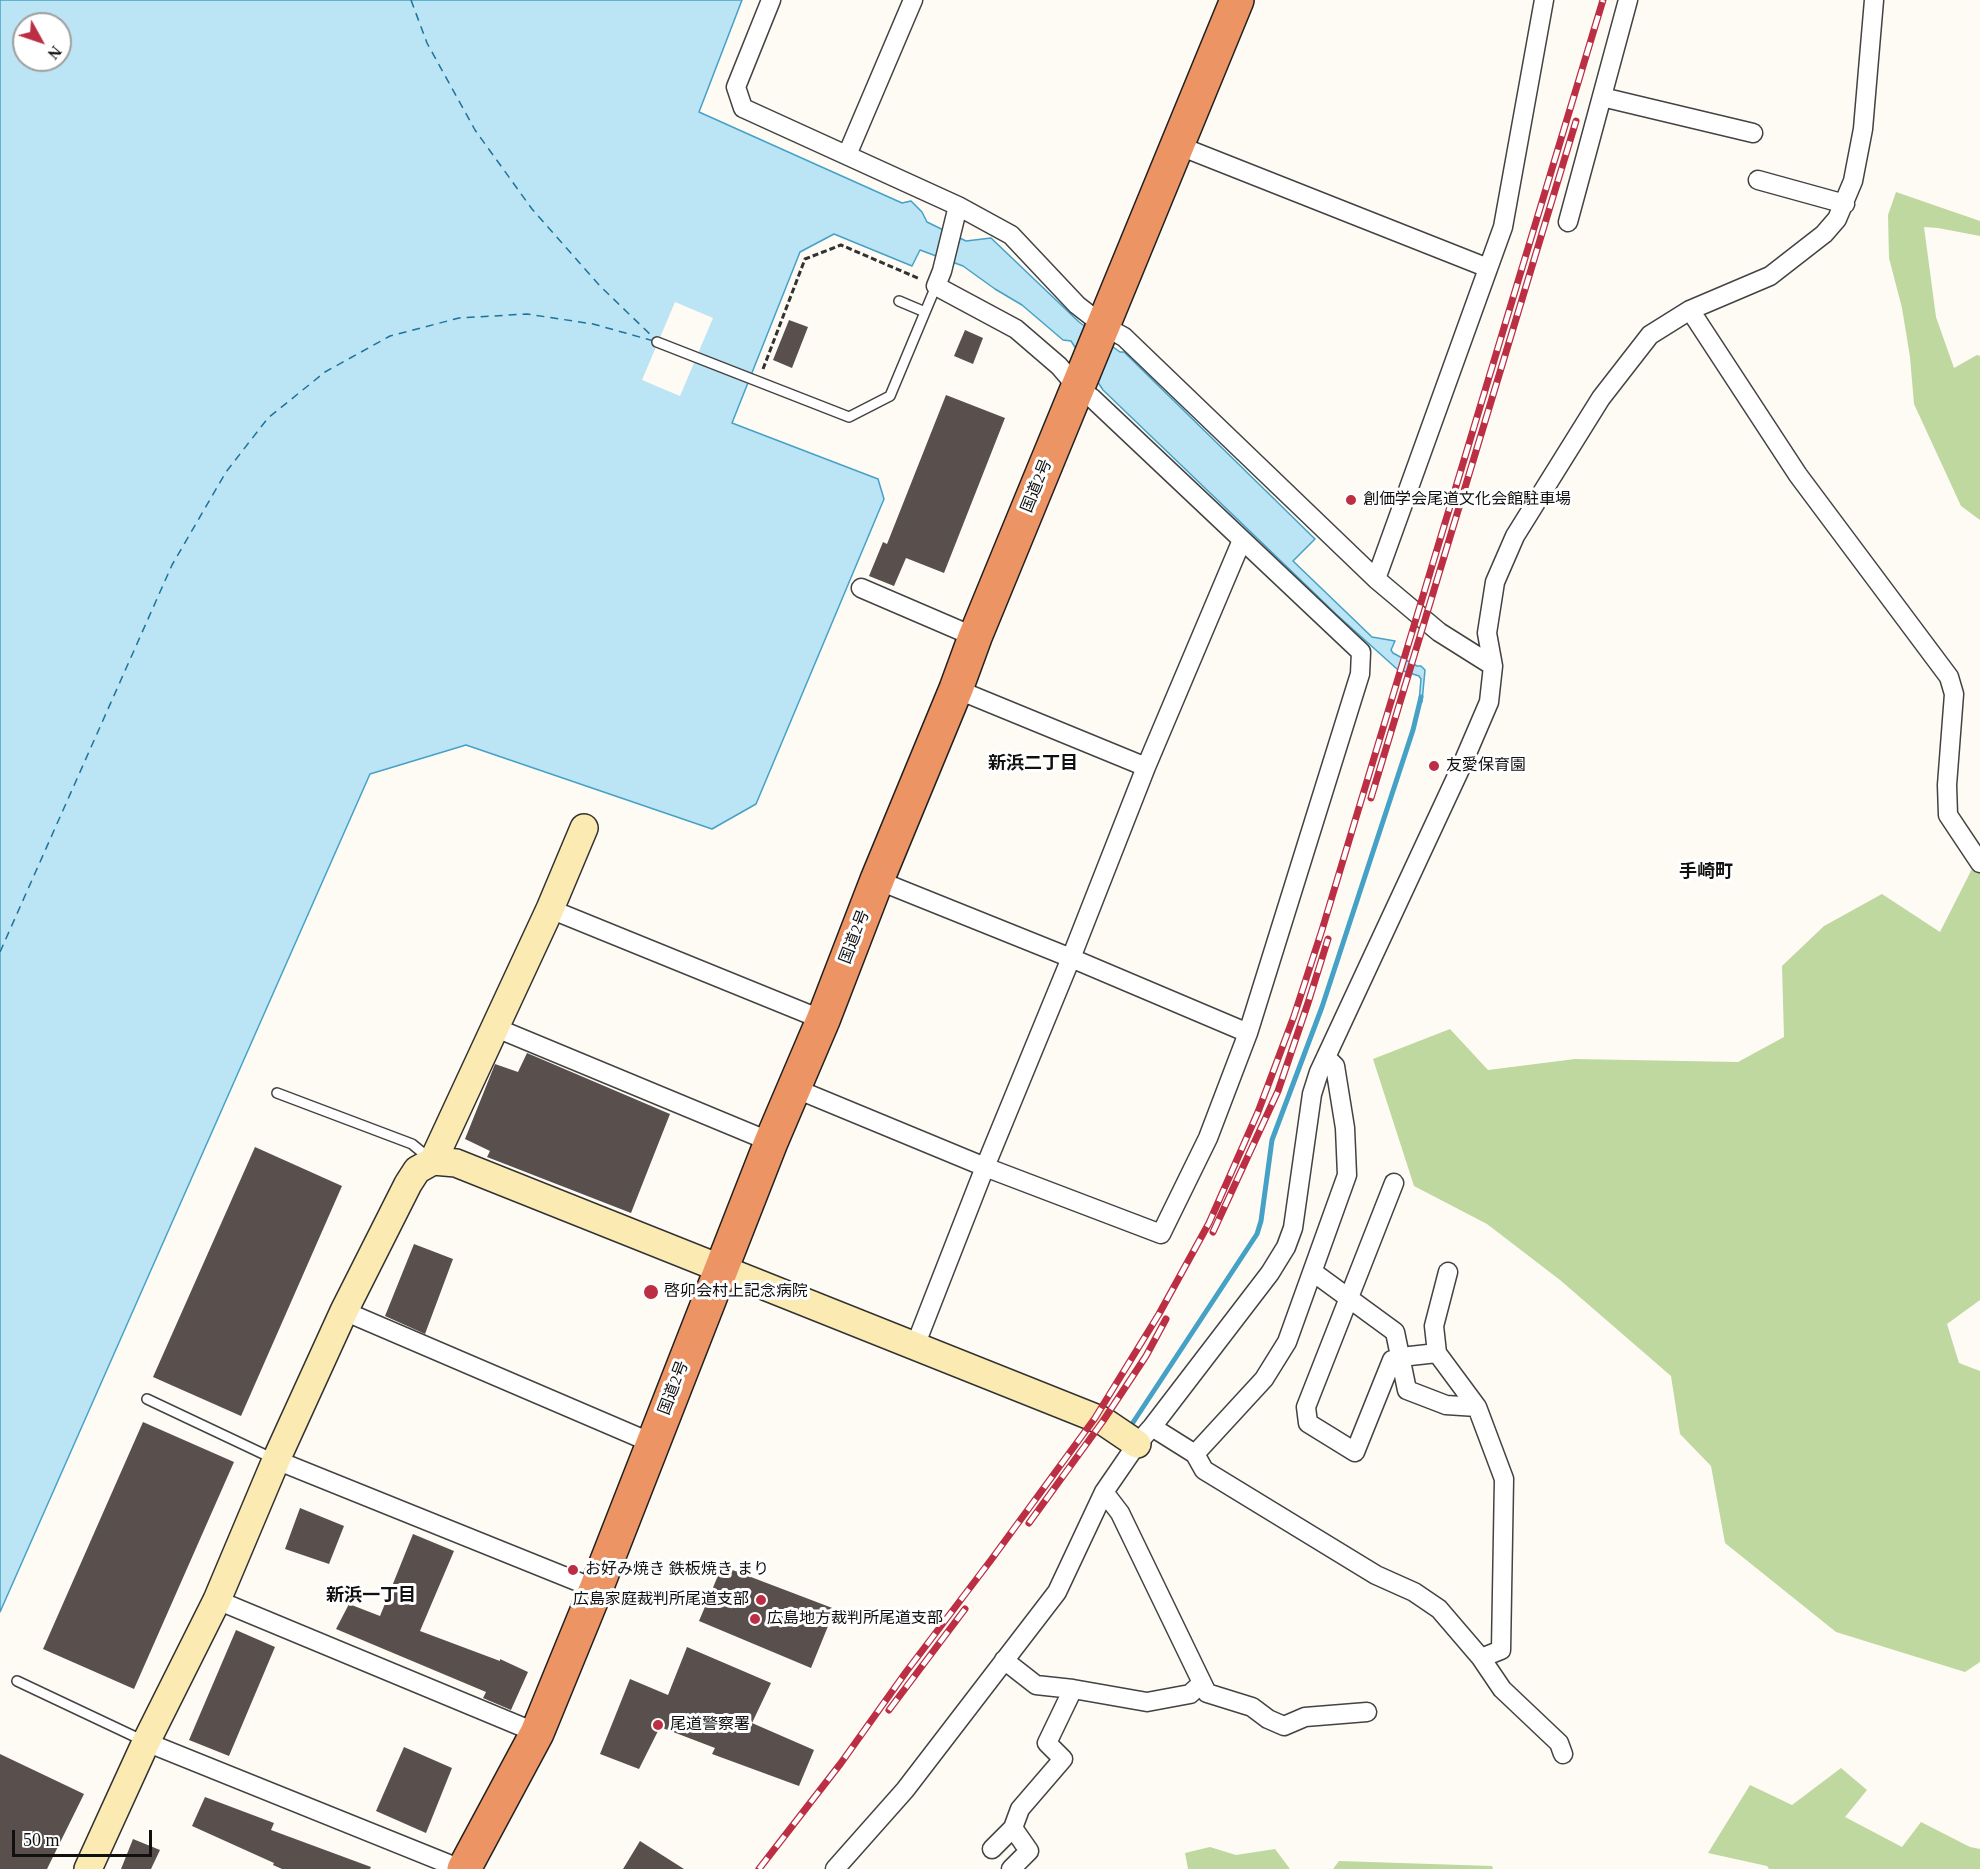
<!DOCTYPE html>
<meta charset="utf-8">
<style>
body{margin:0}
#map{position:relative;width:1980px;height:1869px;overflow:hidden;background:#fefbf4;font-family:"Times New Roman",serif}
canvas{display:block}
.north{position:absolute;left:12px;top:12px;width:60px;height:60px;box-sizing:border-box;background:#fff;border:2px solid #9f9f9f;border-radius:50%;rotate:130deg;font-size:16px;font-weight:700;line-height:24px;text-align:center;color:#101010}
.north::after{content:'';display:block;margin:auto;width:21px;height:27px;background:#bb2e43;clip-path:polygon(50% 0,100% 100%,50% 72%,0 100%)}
.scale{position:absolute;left:12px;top:1830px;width:140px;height:27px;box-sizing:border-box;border:3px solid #101010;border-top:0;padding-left:8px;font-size:18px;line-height:21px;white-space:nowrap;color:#101010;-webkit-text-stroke:4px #fff;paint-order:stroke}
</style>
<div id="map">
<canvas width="1980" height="1869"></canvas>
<div class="north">N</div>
<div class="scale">50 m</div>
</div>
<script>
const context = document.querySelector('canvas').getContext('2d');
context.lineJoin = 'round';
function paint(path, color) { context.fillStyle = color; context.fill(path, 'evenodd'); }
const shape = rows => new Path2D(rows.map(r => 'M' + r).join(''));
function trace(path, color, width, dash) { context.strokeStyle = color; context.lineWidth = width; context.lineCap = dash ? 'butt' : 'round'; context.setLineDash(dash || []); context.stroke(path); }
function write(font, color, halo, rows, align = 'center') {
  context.font = font + ' "Times New Roman","Noto Sans JP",serif'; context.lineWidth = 6; context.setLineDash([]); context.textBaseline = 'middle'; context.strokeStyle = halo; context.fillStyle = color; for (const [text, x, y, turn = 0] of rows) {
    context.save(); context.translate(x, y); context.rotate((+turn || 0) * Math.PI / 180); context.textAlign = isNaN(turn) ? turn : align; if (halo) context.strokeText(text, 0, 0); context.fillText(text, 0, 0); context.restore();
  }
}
paint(shape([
 [1896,192,1980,221,1980,236,1938,228,1924,227,1936,317,1954,368,1977,355,1980,356,1980,520,1961,506,1914,404,1910,357,1902,308,1889,258,1888,215],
 [1976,861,1980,866,1980,1300,1947,1324,1959,1363,1980,1371,1980,1662,1965,1672,1836,1632,1725,1543,1711,1466,1680,1434,1671,1376,1560,1280,1487,1224,1414,1186,1373,1059,1450,1029,1488,1070,1575,1059,1738,1062,1784,1037,1782,966,1824,926,1882,894,1940,932],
 [1841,1768,1867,1790,1845,1817,1902,1847,1921,1822,1970,1847,1980,1849,1980,1869,1769,1869,1767,1866,1708,1853,1750,1785,1792,1805],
 [1210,1847,1236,1855,1275,1849,1290,1869,1188,1869,1185,1853],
 [1339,1861,1492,1866,1493,1869,1333,1869]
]), '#bed89f');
const water = shape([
 [0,0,742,0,699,112,902,203,911,201,922,212,927,222,966,241,991,238,1079,322,1120,352,1124,352,1315,539,1293,561,1372,637,1395,641,1391,650,1393,653,1417,666,1421,666,1425,670,1422,702,1419,702,1421,679,1419,676,1397,669,1337,615,1103,390,1071,341,1063,340,1022,305,995,289,963,266,920,250,912,266,834,234,800,252,732,423,878,479,884,499,756,804,712,829,466,745,370,774,0,1612,0,0],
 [24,24,60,24,60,60,24,60,24,24]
]);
paint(water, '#bbe4f4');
trace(water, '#46a1c7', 1.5);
paint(shape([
 [675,302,713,318,680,396,642,380]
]), '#fefbf4');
trace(shape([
 [1132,1424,1257,1234,1261,1221,1272,1140,1322,1007,1413,730,1421,697]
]), '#46a1c7', 5);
trace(shape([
 [411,0,427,43,475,130,532,209,600,286,655,339],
 [0,952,172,565,226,472,268,418,325,372,390,336,459,318,527,314,593,324,654,341]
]), '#1e739d', 1.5, [8, 6]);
paint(shape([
 [789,320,808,327,792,368,773,360],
 [965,330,983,338,973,364,954,356],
 [946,395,1005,418,944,573,906,558,894,586,869,576,883,542,887,544],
 [527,1053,670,1114,631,1213,487,1157,490,1151,465,1139,495,1064,518,1072],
 [255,1147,342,1186,241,1416,153,1377],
 [414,1244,453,1259,425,1334,385,1316],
 [143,1422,234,1462,134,1689,43,1649],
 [300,1508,344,1526,329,1564,285,1549],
 [413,1534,454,1551,420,1631,500,1661,500,1659,528,1672,511,1710,483,1698,486,1692,336,1629,349,1604,380,1616],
 [722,1566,835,1609,811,1668,699,1621],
 [236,1630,275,1647,229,1756,189,1740],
 [687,1647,771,1683,752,1723,814,1750,799,1786,712,1754,715,1748,660,1727,639,1769,600,1754,630,1679,668,1695],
 [404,1747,452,1768,426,1833,376,1811],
 [0,1754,84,1794,47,1869,0,1869],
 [205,1797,274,1823,271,1830,371,1867,370,1869,282,1869,273,1865,274,1863,192,1826],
 [133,1839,160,1850,151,1869,121,1869],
 [640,1841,684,1869,623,1869]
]), '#59504d');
const lane = shape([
 [899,301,925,312],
 [657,342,849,417,890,396,936,286],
 [277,1093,412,1144,429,1158],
 [147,1399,274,1459],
 [17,1681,144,1741]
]);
const street = shape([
 [771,0,736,87,743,108,958,206,1011,235,1077,305,1104,326,1124,337,1376,579,1439,632,1493,666],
 [1602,97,1753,133],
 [1177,145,1488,268],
 [847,155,913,0],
 [1758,180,1845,204],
 [1568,222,1628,0],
 [1690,310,1798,475,1949,677,1954,694,1947,785,1948,815,1980,863],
 [1376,579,1503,227,1544,0],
 [861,588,975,637],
 [956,689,1146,767],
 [877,880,1071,958,1248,1033],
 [550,909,823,1020],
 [494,1027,771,1142],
 [794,1088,985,1167,1161,1234,1208,1138,1248,1033,1360,674,1361,652,1092,398,1077,387,1059,366,1016,329,936,286,942,271,958,206],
 [1394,1183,1306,1407,1308,1423,1355,1452,1392,1360,1401,1357,1437,1353],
 [1313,1272,1395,1332,1407,1390,1446,1405,1477,1407,1504,1479,1501,1650,1481,1658],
 [1448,1272,1434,1326,1437,1353,1477,1407],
 [344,1311,652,1443],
 [915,1346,985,1167,1071,958,1146,767,1242,540],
 [1152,1427,1195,1454,1204,1470,1376,1575,1414,1592,1439,1609,1481,1658,1502,1689,1559,1743,1563,1754],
 [1195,1454,1264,1379,1287,1342,1347,1175,1345,1128,1335,1066,1326,1057],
 [276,1460,596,1589],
 [1104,1492,1120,1513,1207,1693,1252,1707,1268,1719,1284,1726,1305,1717,1367,1712],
 [217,1600,537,1733],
 [1004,1660,1036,1685,1073,1689,1147,1702,1190,1694,1202,1683],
 [146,1742,461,1869],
 [992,1849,1013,1828,1020,1809,1063,1759,1047,1743,1073,1689],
 [835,1869,905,1790,1057,1592,1104,1492,1137,1444,1152,1427,1270,1273,1286,1247,1293,1228,1312,1094,1319,1072,1462,765,1489,702,1493,666,1487,633,1495,582,1515,536,1601,398,1650,335,1690,310,1770,276,1824,234,1837,219,1853,181,1863,129,1874,0],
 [1011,1869,1029,1851,1013,1828]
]);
const secondary = shape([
 [433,1161,550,909,584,828],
 [88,1869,146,1742,217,1600,276,1460,344,1311,408,1184,417,1170,433,1161,456,1163,1103,1421,1137,1444]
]);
const highway = shape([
 [464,1869,537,1733,596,1589,771,1142,823,1020,877,880,956,689,975,637,1237,0]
]);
trace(lane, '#434343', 12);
trace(street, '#434343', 21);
trace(secondary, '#323232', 30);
trace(highway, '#212121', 36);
trace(shape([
 [763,369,805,259,841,245,920,279]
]), '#323232', 3, [6, 3]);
trace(lane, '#fff', 9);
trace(street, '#fff', 18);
trace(secondary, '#fbebb3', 27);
trace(highway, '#ed9464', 33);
const rail = shape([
 [1371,798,1576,121],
 [1213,1232,1278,1091,1308,1003,1328,939],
 [1029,1523,1103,1421,1146,1356,1166,1319],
 [889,1710,965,1609],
 [759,1869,841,1763,906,1672,991,1560,1095,1418,1159,1314,1209,1223,1258,1112,1294,1016,1322,930,1603,0]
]);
trace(rail, '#bb2e43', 7);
trace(rail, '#fff', 4.5, [14]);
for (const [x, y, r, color] of [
 [1351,500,6,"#bb2e43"],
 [1434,766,6,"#bb2e43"],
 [651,1292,8,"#bb2e43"],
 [573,1570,6,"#bb2e43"],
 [761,1600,6,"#bb2e43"],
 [755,1619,6,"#bb2e43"],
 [658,1725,6,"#bb2e43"]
]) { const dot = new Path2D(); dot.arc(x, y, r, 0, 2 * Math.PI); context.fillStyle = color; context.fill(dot); trace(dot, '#fff', 2); }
write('16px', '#101010', '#fff', [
 ["国道2号",1037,486,-68],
 ["国道2号",855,937,-69],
 ["国道2号",674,1388,-69]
]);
write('16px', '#101010', '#fff', [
 ["創価学会尾道文化会館駐車場",1363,500],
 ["友愛保育園",1446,766],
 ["啓卯会村上記念病院",664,1292],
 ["お好み焼き 鉄板焼き まり",585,1570],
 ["広島家庭裁判所尾道支部",749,1600,"right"],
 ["広島地方裁判所尾道支部",767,1619],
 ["尾道警察署",670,1725]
], 'left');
write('bold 18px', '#101010', '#fff', [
 ["新浜二丁目",1033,764],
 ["手崎町",1706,872],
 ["新浜一丁目",371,1596]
]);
</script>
